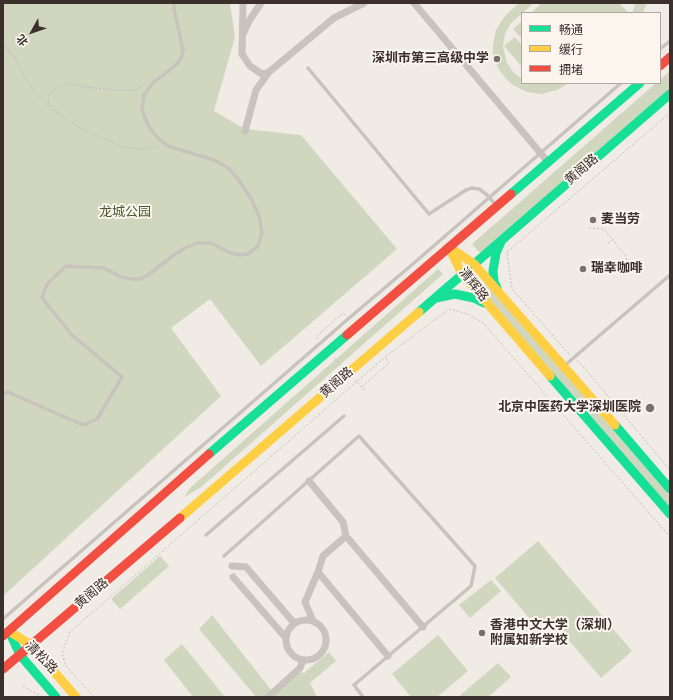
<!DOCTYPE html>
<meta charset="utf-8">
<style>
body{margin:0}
#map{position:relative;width:673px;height:700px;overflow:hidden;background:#f0ebe5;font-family:Roboto,"Noto Sans SC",sans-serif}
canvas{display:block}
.frame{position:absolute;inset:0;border:4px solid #3b302b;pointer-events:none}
.legend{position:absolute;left:521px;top:12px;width:140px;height:72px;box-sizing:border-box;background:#fbf5ee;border:1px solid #aea6a0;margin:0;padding:5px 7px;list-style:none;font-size:12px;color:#3b302b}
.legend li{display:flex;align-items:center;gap:8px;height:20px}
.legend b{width:20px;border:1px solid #aea6a0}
.north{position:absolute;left:12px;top:12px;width:40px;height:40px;-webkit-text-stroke:3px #fbf5ee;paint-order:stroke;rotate:230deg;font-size:11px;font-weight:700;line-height:16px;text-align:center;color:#3b302b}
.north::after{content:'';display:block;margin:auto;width:14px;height:18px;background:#3b302b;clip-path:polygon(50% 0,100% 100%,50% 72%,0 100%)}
</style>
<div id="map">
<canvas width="673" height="700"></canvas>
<div class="frame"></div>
<ul class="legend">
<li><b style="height:5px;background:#16e098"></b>畅通</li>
<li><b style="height:5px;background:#ffcf43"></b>缓行</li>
<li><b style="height:5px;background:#f24e42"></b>拥堵</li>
</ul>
<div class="north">北</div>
</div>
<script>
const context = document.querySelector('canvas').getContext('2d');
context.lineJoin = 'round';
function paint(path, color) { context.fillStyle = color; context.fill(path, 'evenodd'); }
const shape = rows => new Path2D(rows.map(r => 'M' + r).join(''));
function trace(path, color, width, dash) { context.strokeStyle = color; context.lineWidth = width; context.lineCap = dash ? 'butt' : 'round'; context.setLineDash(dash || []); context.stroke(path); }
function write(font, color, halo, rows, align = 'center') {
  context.font = font + ' Roboto,"Noto Sans SC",sans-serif'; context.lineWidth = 4; context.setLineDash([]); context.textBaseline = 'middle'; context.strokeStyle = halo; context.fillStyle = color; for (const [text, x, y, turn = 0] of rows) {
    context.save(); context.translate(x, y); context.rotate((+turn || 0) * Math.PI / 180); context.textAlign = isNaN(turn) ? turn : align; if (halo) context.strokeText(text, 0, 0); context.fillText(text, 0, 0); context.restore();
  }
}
paint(shape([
 [3,3,230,3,235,37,214,111,245,129,301,135,397,249,261,366,210,299,171,328,221,396,3,596],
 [519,3,534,3,511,23,505,34,503,46,507,63,514,73,522,79,522,83,569,83,557,90,542,94,527,92,513,85,507,80,498,68,493,53,493,45,496,30,504,17],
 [542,3,619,3,628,12,531,13],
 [636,3,647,3,643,13,632,13],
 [522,21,522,39,513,29],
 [515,37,522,45,522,67,504,46],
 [670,71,670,88,481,254,472,244,656,83,660,83,660,80],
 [438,269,443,274,200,488,184,497,190,488],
 [485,284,518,319,670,496,670,508,479,289],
 [538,541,632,651,601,678,548,616,536,626,495,578],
 [160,556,169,566,120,609,111,599],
 [491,580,501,591,470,618,459,605],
 [212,615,272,691,295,671,304,673,329,652,336,661,310,683,317,697,256,697,199,629],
 [438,635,468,671,437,697,411,697,392,674],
 [182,644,225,697,193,697,164,660],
 [498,663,511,677,488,697,458,697]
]), '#d1d6bf');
trace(shape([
 [3,42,14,57,24,75,38,97,55,111,80,128,122,147,145,149,159,147],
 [51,107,48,100,50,92,67,83,85,87,115,90,134,90,142,87],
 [589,228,604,229,626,256,629,272],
 [608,243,612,240],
 [318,339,316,337,343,313,345,315],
 [569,354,512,289,507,252,670,113],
 [334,358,343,367],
 [577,361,581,364,670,470],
 [355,380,365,391],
 [362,387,389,363,385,357],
 [23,686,42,697],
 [94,697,66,666,62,653,70,632,385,357,449,309,468,314,483,323,670,537]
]), '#c2bbb6', 1, [2, 2]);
trace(shape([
 [660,49,670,41],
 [308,68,429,214,466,190,472,188,479,189,486,194,496,205],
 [564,366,670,275],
 [3,394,8,392,83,425,97,419,122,377,72,335,42,298,47,284,66,266,104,268,121,277,132,279,140,279,148,275,174,255,185,248,197,243,211,243,231,253,240,255,248,254,257,247,260,240,262,233,259,216,252,200,238,179,227,167,214,160,168,146,157,137,149,127,145,118,142,109,144,95,153,83,177,64,182,56,183,50,174,9,174,3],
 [206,535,344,416],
 [224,556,359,436,475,566,471,586,354,685,363,697],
 [3,619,348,319,414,263,621,83]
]), '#c9c3be', 3.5);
trace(shape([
 [243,3,242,54,250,66,262,74,269,72],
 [414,3,548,162],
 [244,32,249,21,261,3],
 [245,131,256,90,269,72,334,18,364,3],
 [309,481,343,522,346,536],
 [232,566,246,567,294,623],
 [318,572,323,556,346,536,423,627],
 [233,577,285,637],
 '286 640a20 20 0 1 1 40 0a20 20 0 1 1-40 0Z',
 [313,621,305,602,318,572,388,656],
 [268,697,300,668,303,660]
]), '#c9c3be', 7);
trace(shape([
 [511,194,640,83],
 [497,288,494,282,493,271,496,253,501,242],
 [436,298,455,294,474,298,484,303],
 [419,312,670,94],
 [550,376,670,514],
 [615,425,670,489],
 [209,454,347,335],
 [9,631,20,655,56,697]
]), '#16e098', 9);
trace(shape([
 [449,247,462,274,550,376],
 [449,247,474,264,615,425],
 [180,518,419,312],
 [9,631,31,645,76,697]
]), '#ffcf43', 9);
trace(shape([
 [660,66,670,57],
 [347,335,511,194],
 [3,636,209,454],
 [3,669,180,518]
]), '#f24e42', 9);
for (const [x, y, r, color] of [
 [497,59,4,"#7a716c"],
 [593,220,4,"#7a716c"],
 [583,269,4,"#7a716c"],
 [650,408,5,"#7a716c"],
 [482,633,4,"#7a716c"]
]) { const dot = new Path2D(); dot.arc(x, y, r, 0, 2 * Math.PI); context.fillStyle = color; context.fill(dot); trace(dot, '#fbf5ee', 1.5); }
write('bold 13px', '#3b302b', '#fbf5ee', [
 ["深圳市第三高级中学",489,59,"right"],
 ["麦当劳",601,220],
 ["瑞幸咖啡",591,269],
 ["北京中医药大学深圳医院",641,408,"right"],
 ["香港中文大学（深圳）",490,626],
 ["附属知新学校",490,641]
], 'left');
write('13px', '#3b302b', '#fbf5ee', [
 ["黄阁路",582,170,-41],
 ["清辉路",473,285,52],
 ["黄阁路",337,383,-41],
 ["黄阁路",92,594,-40],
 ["清松路",41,658,46]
]);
write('13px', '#4a5a2e', '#fbf5ee', [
 ["龙城公园",125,213]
]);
</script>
